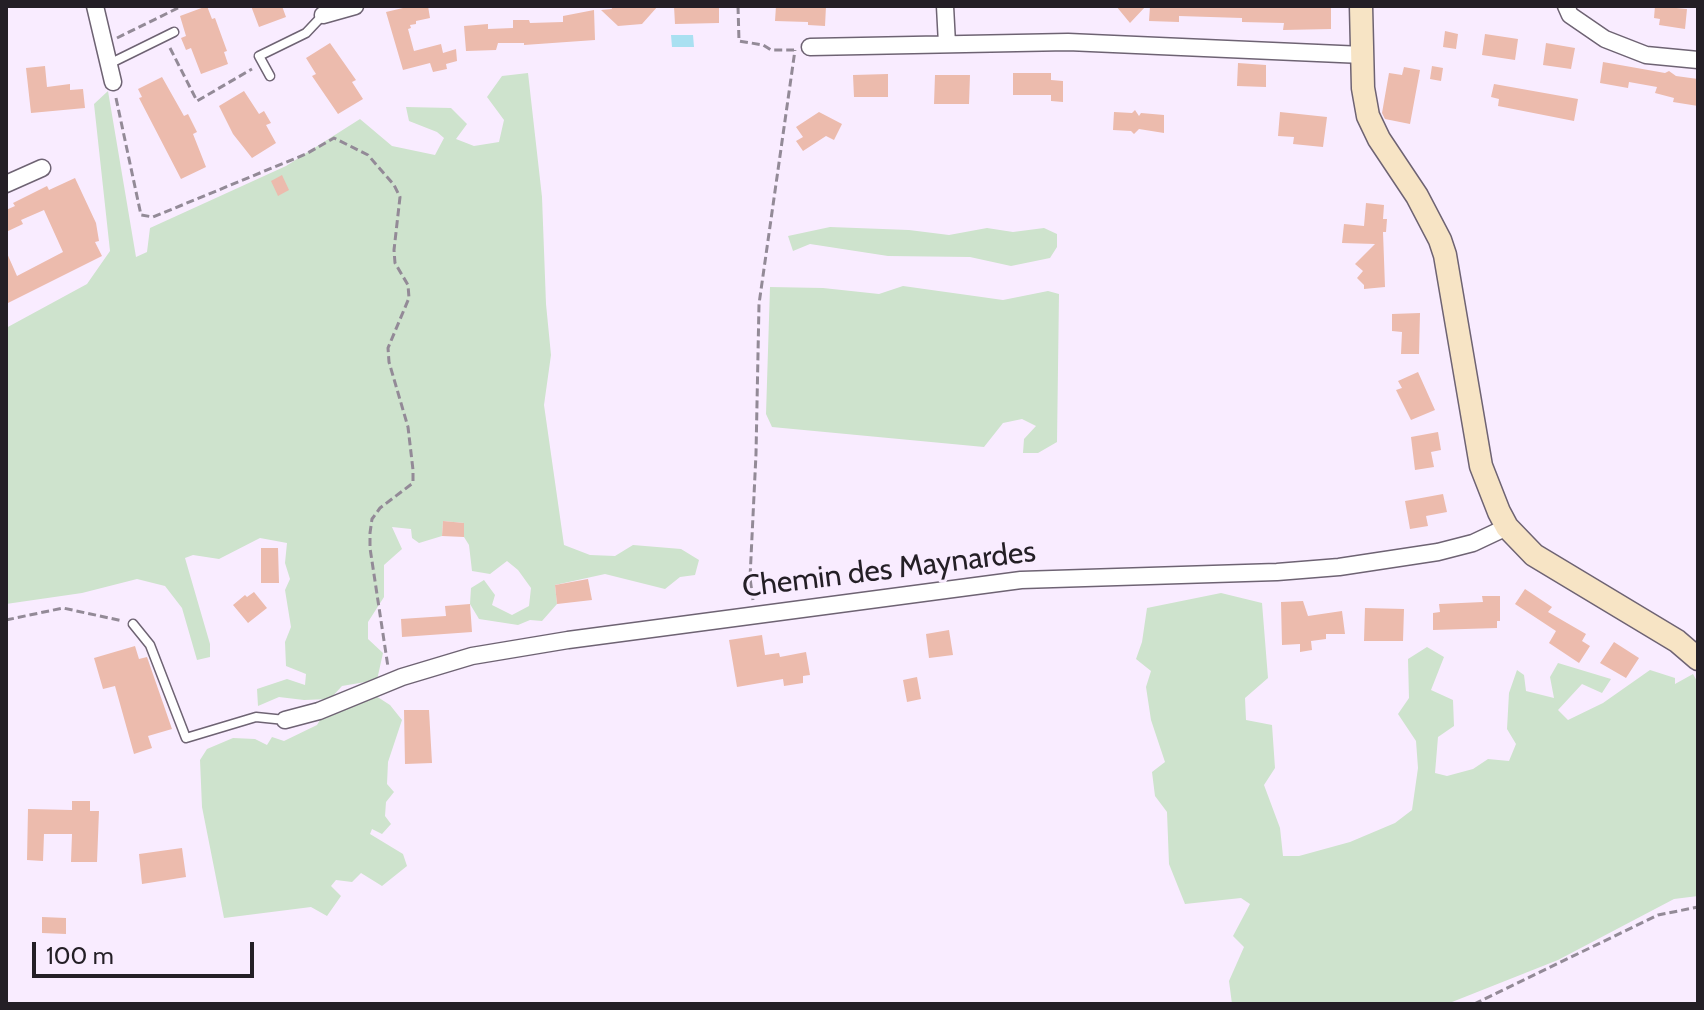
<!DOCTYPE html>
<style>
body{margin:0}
#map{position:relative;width:1704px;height:1010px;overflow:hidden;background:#f9ecff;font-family:Cabin,sans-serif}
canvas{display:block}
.frame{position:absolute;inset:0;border:8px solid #241f26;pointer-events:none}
.scale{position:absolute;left:32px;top:942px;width:222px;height:36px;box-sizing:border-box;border:4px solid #241f26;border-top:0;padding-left:10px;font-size:24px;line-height:28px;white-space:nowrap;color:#241f26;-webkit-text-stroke:6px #f9ecff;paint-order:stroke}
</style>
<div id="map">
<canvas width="1704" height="1010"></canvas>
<div class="frame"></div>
<div class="scale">100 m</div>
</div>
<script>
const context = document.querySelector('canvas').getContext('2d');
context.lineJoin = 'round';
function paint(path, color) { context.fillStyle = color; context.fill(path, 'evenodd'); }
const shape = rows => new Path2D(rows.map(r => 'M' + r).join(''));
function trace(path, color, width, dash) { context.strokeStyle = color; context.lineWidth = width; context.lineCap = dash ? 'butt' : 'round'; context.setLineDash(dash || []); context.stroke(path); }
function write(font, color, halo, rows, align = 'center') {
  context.font = font + ' Cabin,sans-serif'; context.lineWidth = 6; context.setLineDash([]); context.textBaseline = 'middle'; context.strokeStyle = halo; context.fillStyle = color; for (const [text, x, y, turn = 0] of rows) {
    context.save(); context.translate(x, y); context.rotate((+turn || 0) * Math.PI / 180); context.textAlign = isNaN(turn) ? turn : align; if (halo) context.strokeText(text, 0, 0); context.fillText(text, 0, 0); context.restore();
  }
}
paint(shape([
 [528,73,542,197,546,304,551,355,544,405,564,545,590,555,615,556,633,545,681,549,699,560,695,575,680,577,665,589,605,574,555,585,557,604,542,621,530,620,518,625,479,619,470,604,471,588,484,580,495,595,492,605,512,615,529,606,531,588,518,570,507,561,490,574,472,571,469,545,464,537,464,523,443,521,442,536,419,543,412,538,411,529,392,527,402,549,384,565,384,597,368,622,368,639,383,653,377,680,342,686,330,699,304,700,279,697,258,706,257,689,287,679,305,685,306,674,286,666,285,642,291,627,285,590,290,579,285,563,287,543,260,538,219,559,193,555,185,558,210,644,210,657,197,660,182,608,165,586,137,579,82,593,6,604,6,328,87,284,110,251,94,104,108,91,136,257,147,252,150,228,286,166,360,119,392,146,435,155,444,138,437,132,409,121,406,107,451,108,467,124,456,139,474,146,499,142,504,120,487,97,502,76],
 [830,227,909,230,949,235,987,228,1013,232,1044,228,1057,234,1057,247,1050,258,1011,266,970,257,888,256,810,244,793,251,788,236],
 [903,286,1003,300,1048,291,1059,294,1057,442,1038,453,1023,453,1024,439,1036,426,1022,419,1003,423,984,447,772,427,766,414,770,287,823,288,879,294],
 [1221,593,1262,603,1268,678,1245,698,1246,720,1272,725,1275,768,1264,785,1280,828,1283,856,1299,856,1350,842,1395,823,1412,810,1418,768,1416,741,1398,714,1409,698,1408,659,1427,647,1444,657,1431,690,1453,700,1454,726,1438,737,1435,773,1447,776,1473,769,1488,759,1509,761,1516,744,1507,729,1509,693,1517,670,1524,675,1526,691,1554,698,1550,677,1558,663,1611,679,1602,693,1582,684,1558,710,1568,720,1603,703,1650,670,1675,678,1675,684,1693,674,1698,683,1698,896,1674,899,1558,960,1447,1004,1232,1004,1229,981,1244,947,1233,936,1250,904,1241,898,1185,904,1169,864,1167,812,1155,796,1152,772,1165,762,1151,720,1146,687,1151,671,1136,659,1142,642,1147,608],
 [376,696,390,705,402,720,388,762,387,784,394,792,386,802,385,816,391,824,382,834,372,829,370,834,403,854,407,866,382,886,361,873,352,882,336,880,331,886,341,896,327,916,311,907,224,918,202,807,200,760,207,749,233,738,255,739,267,745,272,737,284,741,317,725,323,715]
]), '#cee3cd');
paint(shape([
 [693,35,694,47,672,47,671,35]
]), '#a9e0f1');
paint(shape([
 [207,6,212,19,215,18,227,51,224,52,228,64,201,74,191,48,186,50,181,38,186,36,180,16],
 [251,6,282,6,286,17,259,27],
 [403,6,428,6,430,18,416,21,416,24,410,25,411,28,408,29,414,51,441,44,443,53,456,49,457,61,446,64,447,69,433,72,430,63,403,70,386,12,403,8],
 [611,6,658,6,642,24,618,26,601,10,612,9],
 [674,6,719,6,719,23,675,24],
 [776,6,826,6,825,26,808,25,808,22,775,21],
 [1116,6,1146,6,1130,23],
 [1150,6,1331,6,1331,29,1283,30,1284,23,1242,22,1242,18,1179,16,1179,22,1149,21],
 [1655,6,1687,9,1685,29,1659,25,1660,19,1654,18],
 [594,10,595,40,524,45,524,43,498,43,496,50,466,51,464,26,488,24,488,29,513,28,513,20,529,20,530,23,563,22,563,16],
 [1445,31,1458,34,1456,49,1443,47],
 [1485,34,1518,39,1515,60,1482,55],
 [330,43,356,80,352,82,363,99,338,114,312,76,316,74,306,58],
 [1546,43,1575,48,1571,69,1543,65],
 [1603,62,1665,73,1669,71,1676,76,1698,79,1698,106,1673,102,1674,98,1655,93,1657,87,1629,82,1628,88,1600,83],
 [1238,63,1266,65,1266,87,1237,86],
 [45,66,47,87,70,84,70,90,83,89,85,108,31,113,26,68],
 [1432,66,1443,68,1441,81,1430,79],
 [1404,67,1420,70,1410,124,1385,119,1382,113,1389,73,1402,75],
 [1013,73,1051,73,1051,80,1063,81,1063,102,1051,101,1051,95,1013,95],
 [888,74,888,97,854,97,853,75],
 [935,75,970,75,969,104,934,104],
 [162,77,184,116,188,114,197,132,193,134,206,167,181,179,139,98,142,97,138,89],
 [1494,84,1578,99,1574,121,1498,106,1499,99,1491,97],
 [244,91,259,114,264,111,271,123,266,125,276,143,252,158,233,134,219,106],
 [1135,110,1139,116,1141,113,1164,115,1164,133,1139,129,1134,134,1131,131,1113,130,1114,112,1132,113],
 [819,112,842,124,834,140,826,136,803,151,796,141,803,137,796,127],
 [1280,112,1327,117,1323,147,1293,144,1294,137,1278,136],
 [282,175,289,190,278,196,271,181],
 [75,178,96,223,99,241,95,242,102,256,6,304,6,251,17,276,63,252,44,210,21,220,23,224,6,232,6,210,15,206,13,203,47,186,49,190],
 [1366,203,1384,205,1383,219,1387,219,1386,232,1383,232,1385,287,1364,289,1364,285,1357,278,1363,271,1355,264,1375,244,1342,243,1344,224,1364,226],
 [1420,313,1419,354,1401,354,1402,332,1392,331,1392,314],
 [1418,372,1435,410,1411,420,1396,390,1402,388,1398,381],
 [1438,432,1441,450,1431,452,1434,467,1415,470,1411,437],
 [1443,494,1447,512,1426,516,1428,526,1410,529,1405,501],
 [443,521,464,523,464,537,442,536],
 [261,548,278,548,279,583,261,583],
 [588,579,592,600,557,604,555,585],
 [1525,589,1552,607,1548,612,1586,634,1582,641,1590,646,1579,663,1549,643,1556,631,1515,604],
 [254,592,267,608,248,623,233,605,245,595,247,597],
 [1482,596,1500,596,1500,621,1497,621,1497,628,1433,630,1433,613,1440,612,1439,604,1483,602],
 [1303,601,1308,616,1342,611,1345,634,1326,634,1326,639,1311,641,1312,650,1300,652,1300,644,1282,645,1281,602],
 [470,604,472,632,402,637,401,619,446,616,445,606],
 [1365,608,1404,609,1403,641,1364,641],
 [949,630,953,655,929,658,926,634],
 [762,635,765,655,779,653,780,657,806,652,810,675,803,676,803,683,784,686,783,679,737,687,729,640],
 [1614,642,1639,658,1626,678,1600,663],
 [135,646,139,659,147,657,172,729,148,736,152,748,134,754,115,686,103,689,94,658],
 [917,677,921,699,907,702,903,680],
 [404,710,429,710,432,763,405,764],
 [72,801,90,801,90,811,99,811,97,862,71,862,72,834,44,834,43,861,27,860,28,809,72,810],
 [182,848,186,877,142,884,139,854],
 [42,917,66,918,66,934,42,933]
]), '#ecbbad');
const lane = shape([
 [109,64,174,32],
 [270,76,259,56,306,33,323,15],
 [133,624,150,645,186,738,256,717,285,720]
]);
const street = shape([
 [95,6,113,82],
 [945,6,947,44],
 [1566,6,1570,15,1605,39,1646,55,1698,60],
 [323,15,355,6],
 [810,47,1068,42,1363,55],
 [6,184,42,168],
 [285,720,319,711,402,677,472,656,568,640,1021,580,1277,572,1339,567,1438,552,1473,543,1507,527]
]);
const secondary = shape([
 [1361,6,1363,88,1368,116,1379,139,1417,196,1440,240,1445,255,1481,466,1499,512,1507,527,1534,555,1677,641,1698,659]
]);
trace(lane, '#6e6373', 11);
trace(street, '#6e6373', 19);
trace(secondary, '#6e6373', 25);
trace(shape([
 [738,6,739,41,763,45,771,50,794,50],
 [117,38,182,6],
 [170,48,197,101,252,69],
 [116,98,141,215,153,217,306,154,334,138,368,155,394,185,400,197,394,250,395,263,408,285,409,298,388,348,389,362,408,427,413,470,413,483,380,508,372,519,370,533,370,548,388,667],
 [753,600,750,578,756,454,759,304,795,50],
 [6,620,63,608,123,621],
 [1474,1004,1658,915,1698,907]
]), '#938a97', 3, [8, 4]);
trace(lane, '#fff', 8);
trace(street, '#fff', 16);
trace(secondary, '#f7e4c5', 22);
write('30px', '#241f26', '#f9ecff', [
 ["Chemin des Maynardes",889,570,-7]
]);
</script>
